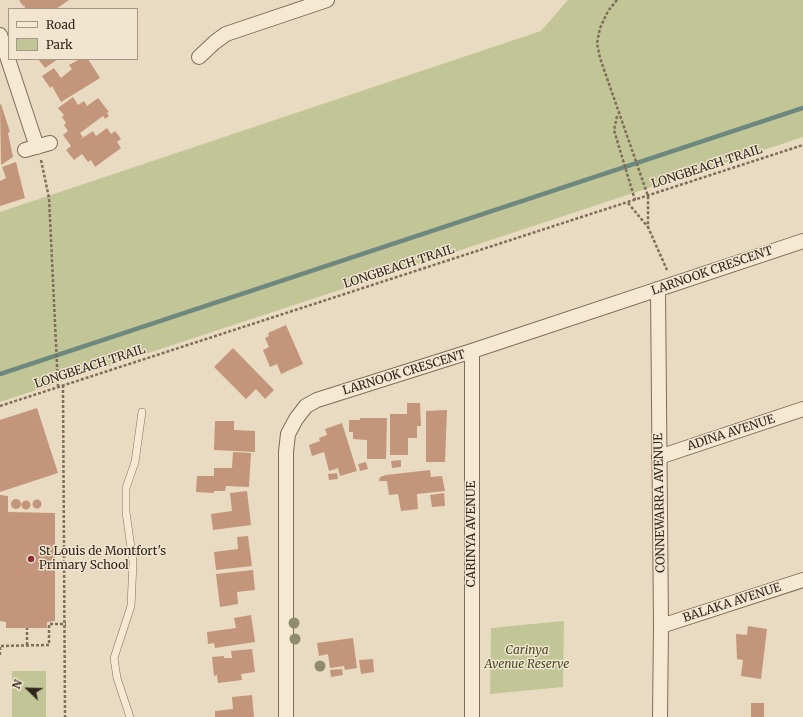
<!DOCTYPE html>
<style>
body{margin:0}
#map{position:relative;width:803px;height:717px;overflow:hidden;background:#e9dbc1;font-family:Merriweather,serif}
canvas{display:block}
.legend{position:absolute;left:8px;top:8px;width:130px;height:52px;box-sizing:border-box;background:#f1e5d0;border:1px solid #a49988;margin:0;padding:5px 7px;list-style:none;font-size:12px;color:#31261d}
.legend li{display:flex;align-items:center;gap:8px;height:20px}
.legend b{width:20px;border:1px solid #a49988}
.north{position:absolute;left:8px;top:669px;width:40px;height:40px;-webkit-text-stroke:3px #f1e5d0;paint-order:stroke;rotate:293deg;font-size:11px;font-weight:700;line-height:16px;text-align:center;color:#31261d}
.north::after{content:'';display:block;margin:auto;width:14px;height:18px;background:#31261d;clip-path:polygon(50% 0,100% 100%,50% 72%,0 100%)}
</style>
<div id="map">
<canvas width="803" height="717"></canvas>
<ul class="legend">
<li><b style="height:5px;background:#f5e9d3"></b>Road</li>
<li><b style="height:11px;background:#c2c596"></b>Park</li>
</ul>
<div class="north">N</div>
</div>
<script>
const context = document.querySelector('canvas').getContext('2d');
context.lineJoin = 'round';
function paint(path, color) { context.fillStyle = color; context.fill(path, 'evenodd'); }
const shape = rows => new Path2D(rows.map(r => 'M' + r).join(''));
function trace(path, color, width, dash) { context.strokeStyle = color; context.lineWidth = width; context.lineCap = dash ? 'butt' : 'round'; context.setLineDash(dash || []); context.stroke(path); }
function write(font, color, halo, rows, align = 'center') {
  context.font = font + ' Merriweather,serif'; context.lineWidth = 3; context.setLineDash([]); context.textBaseline = 'middle'; context.strokeStyle = halo; context.fillStyle = color; for (const [text, x, y, turn = 0] of rows) {
    context.save(); context.translate(x, y); context.rotate((+turn || 0) * Math.PI / 180); context.textAlign = isNaN(turn) ? turn : align; if (halo) context.strokeText(text, 0, 0); context.fillText(text, 0, 0); context.restore();
  }
}
paint(shape([
 [568,0,803,0,803,137,0,402,0,212,541,31],
 [564,621,563,687,490,694,491,628],
 [12,671,46,671,46,717,12,717]
]), '#c2c596');
trace(shape([
 [0,374,803,108]
]), '#6c887f', 4.5);
paint(shape([
 [19,0,69,0,56,9,26,9,24,6,26,4,23,6],
 [38,59,58,59,45,68],
 [80,59,88,59,100,78,61,102,52,86,50,88,42,76,54,68,61,78,72,69,69,65],
 [73,97,78,105,84,101,87,106,98,98,109,112,107,113,109,116,105,119,103,116,80,133,83,137,78,141,93,131,96,136,107,128,111,134,115,131,121,139,117,142,121,148,95,167,91,160,88,162,82,154,74,160,66,150,71,146,63,135,68,131,64,125,66,123,62,117,64,115,58,108],
 [1,104,10,132,8,133,13,157,1,165,0,105],
 [16,162,25,198,0,206,0,181,6,178,2,167],
 [286,325,303,364,281,374,277,364,270,367,263,350,269,347,265,338,269,336,268,333],
 [233,348,274,390,265,399,256,389,246,399,214,367],
 [407,403,420,403,421,426,417,426,417,438,408,438,408,455,390,455,390,414,407,414],
 [37,408,58,473,0,492,0,420],
 [447,410,445,462,426,462,426,411],
 [360,418,387,418,386,459,367,459,367,440,353,439,353,432,349,432,349,420,360,420],
 [215,421,234,421,234,430,255,431,255,452,214,450],
 [342,423,357,471,340,476,338,468,329,471,324,452,312,456,309,445,320,441,319,438,327,435,325,429],
 [233,452,251,453,249,487,226,486,225,491,214,491,214,493,196,492,197,476,214,476,214,468,232,468],
 [401,460,401,467,392,468,391,461],
 [366,462,368,469,360,471,358,464],
 [430,470,431,477,442,476,445,491,417,494,418,509,401,511,398,494,389,495,387,481,379,481,380,477,386,475],
 [337,473,338,479,329,480,328,474],
 [247,491,251,525,213,530,211,514,232,511,230,493],
 [444,493,445,506,432,507,430,495],
 [0,495,8,496,8,512,55,513,55,621,47,622,47,628,6,628,6,622,0,621],
 '11 504a5 5 0 1 1 10 0a5 5 0 1 1-10 0Z',
 '32.5 504a4.5 4.5 0 1 1 9 0a4.5 4.5 0 1 1-9 0Z',
 '21.5 505a4.5 4.5 0 1 1 9 0a4.5 4.5 0 1 1-9 0Z',
 [248,536,252,566,216,570,214,552,238,549,237,537],
 [253,570,255,590,237,592,238,604,220,607,216,574],
 [251,615,255,642,215,648,214,643,208,644,207,632,236,628,234,618],
 [748,626,767,629,761,679,741,676,743,660,737,659,736,634,747,635],
 [353,638,357,668,345,670,344,666,330,668,328,654,319,656,317,643],
 [252,649,255,672,241,674,242,680,218,683,217,675,214,676,212,657,224,656,224,658,232,658,231,651],
 [373,659,374,672,361,674,359,660],
 [342,669,343,675,331,677,330,670],
 [252,695,254,717,215,717,215,711,233,709,232,697],
 [751,703,764,703,764,717,751,717]
]), '#c3957a');
const service = shape([
 [130,717,117,678,114,658,131,606,133,562,126,512,126,488,135,462,142,412]
]);
const minor = shape([
 [0,35,37,147],
 [199,57,215,42,226,34,327,0],
 [25,150,50,143],
 [658,289,661,626,660,717],
 [659,457,803,409],
 [661,626,803,580],
 [286,717,286,452,288,434,296,419,306,406,317,400,472,351,803,241],
 [472,717,472,351]
]);
trace(service, '#806c5a', 8);
trace(minor, '#806c5a', 16);
trace(shape([
 [617,0,608,11,600,28,597,43,600,58,648,196,648,227,667,270],
 [617,116,614,130,635,200],
 [41,160,49,198,58,386],
 [628,203,648,227],
 [63,385,65,717],
 [0,406,803,145],
 [27,645,27,628],
 [0,655,0,646,49,645,49,624,66,624]
]), '#806c5a', 2.5, [3, 2]);
trace(service, '#f5e9d3', 7);
trace(minor, '#f5e9d3', 14);
context.fillStyle = '#8e8c6c';
for (const [x, y] of [
 [294,623],
 [295,639],
 [320,666]
]) { context.beginPath(); context.arc(x, y, 5.5, 0, 2 * Math.PI); context.fill(); }
for (const [x, y, r, color] of [
 [31,559,4,"#893136"]
]) { const dot = new Path2D(); dot.arc(x, y, r, 0, 2 * Math.PI); context.fillStyle = color; context.fill(dot); trace(dot, '#f1e5d0', 1.5); }
write('12px', '#31261d', '#f1e5d0', [
 ["LONGBEACH TRAIL",707,167,-18],
 ["LONGBEACH TRAIL",399,267,-18],
 ["LARNOOK CRESCENT",712,271,-19],
 ["LONGBEACH TRAIL",90,367,-18],
 ["LARNOOK CRESCENT",404,373,-17],
 ["ADINA AVENUE",731,433,-18],
 ["CONNEWARRA AVENUE",660,503,-91],
 ["CARINYA AVENUE",472,534,-90],
 ["BALAKA AVENUE",732,603,-18]
]);
write('12px', '#31261d', '#f1e5d0', [
 ["St Louis de Montfort's",39,552],
 ["Primary School",39,566]
], 'left');
write('italic 12px', '#444c26', '#f1e5d0', [
 ["Carinya",527,651],
 ["Avenue Reserve",527,665]
]);
</script>
